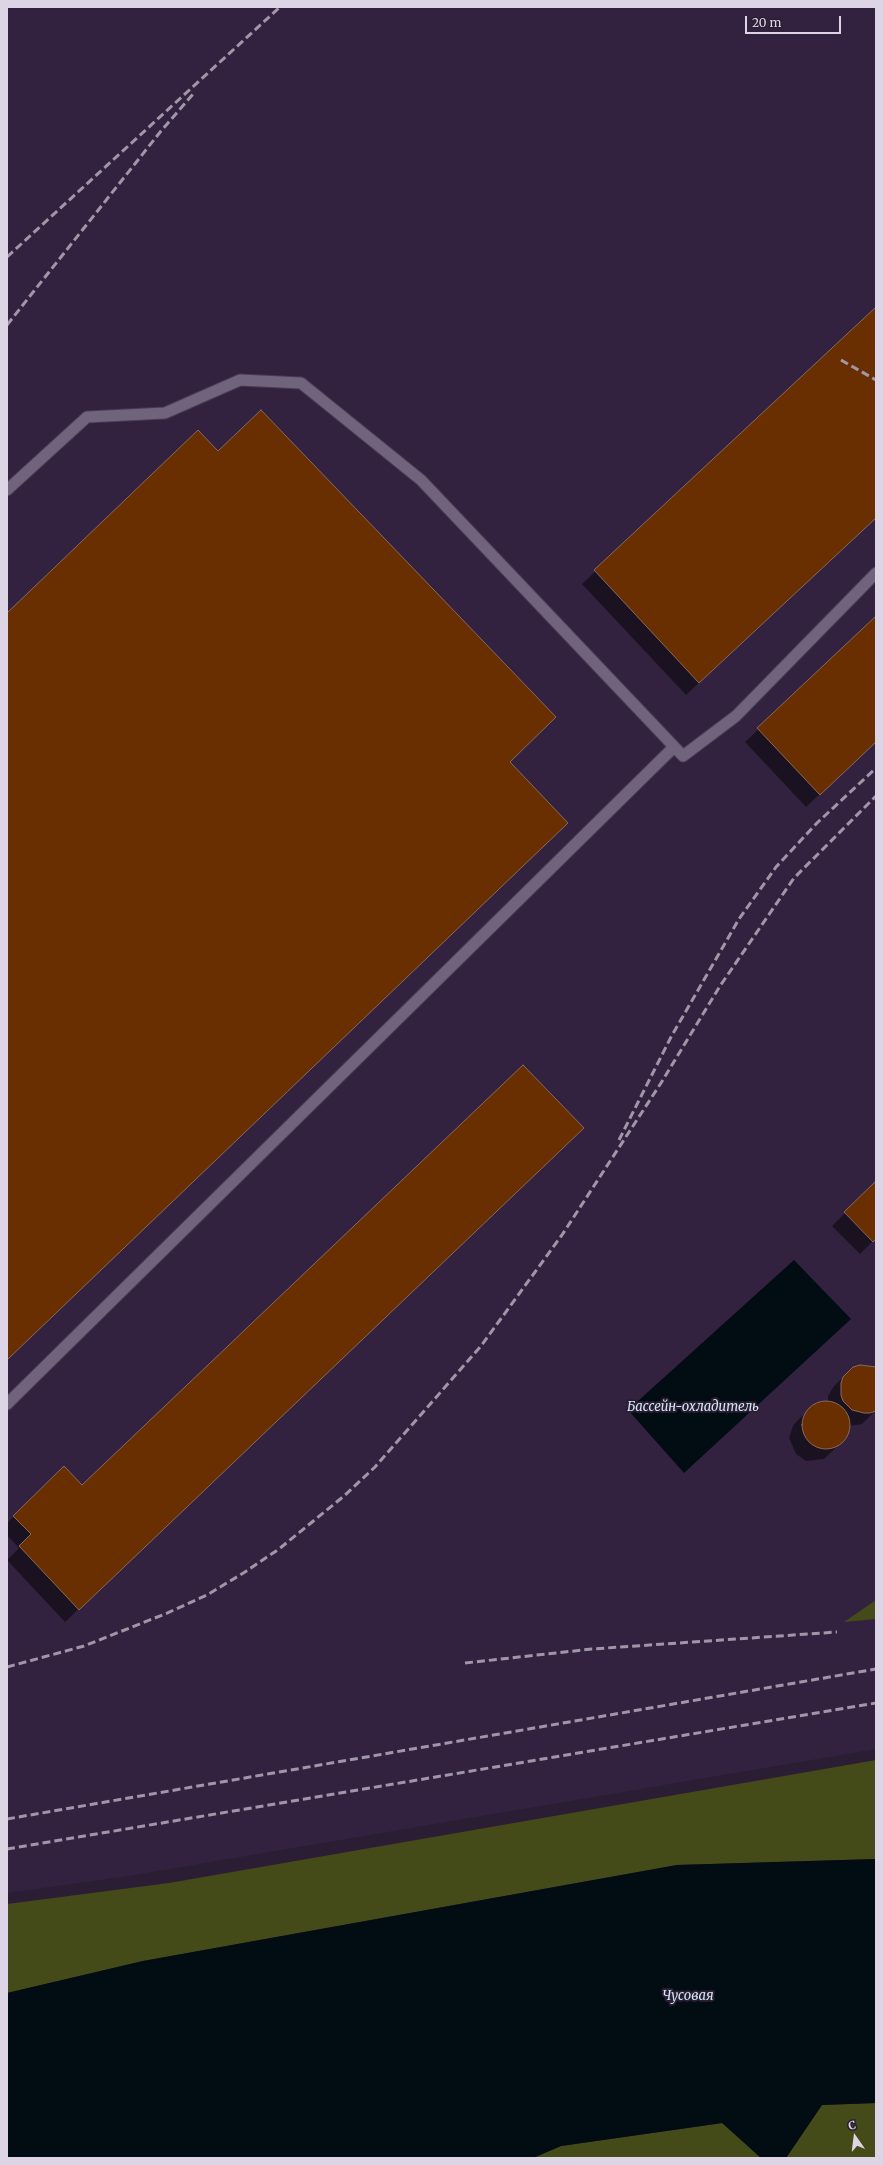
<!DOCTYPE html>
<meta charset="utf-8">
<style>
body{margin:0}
#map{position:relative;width:883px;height:2165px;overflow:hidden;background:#2b1e34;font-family:Merriweather,serif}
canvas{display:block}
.frame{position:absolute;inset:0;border:8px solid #ddd5e5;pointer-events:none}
.north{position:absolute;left:835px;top:2117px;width:40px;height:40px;-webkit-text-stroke:3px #2b1e34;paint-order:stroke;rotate:346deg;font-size:11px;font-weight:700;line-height:16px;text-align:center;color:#ddd5e5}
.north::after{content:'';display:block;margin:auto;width:14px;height:18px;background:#ddd5e5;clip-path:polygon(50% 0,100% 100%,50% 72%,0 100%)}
.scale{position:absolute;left:745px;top:16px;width:96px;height:18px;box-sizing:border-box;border:2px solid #ddd5e5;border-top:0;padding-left:5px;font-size:12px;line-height:14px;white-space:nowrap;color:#ddd5e5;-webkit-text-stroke:3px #2b1e34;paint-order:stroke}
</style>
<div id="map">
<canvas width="883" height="2165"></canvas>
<div class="frame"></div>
<div class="north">С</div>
<div class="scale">20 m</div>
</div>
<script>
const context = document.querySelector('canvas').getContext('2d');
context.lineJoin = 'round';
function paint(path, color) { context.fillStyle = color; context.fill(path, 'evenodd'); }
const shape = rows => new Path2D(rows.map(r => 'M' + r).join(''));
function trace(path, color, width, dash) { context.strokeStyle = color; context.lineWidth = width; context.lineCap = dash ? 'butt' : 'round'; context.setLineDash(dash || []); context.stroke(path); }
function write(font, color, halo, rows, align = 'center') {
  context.font = font + ' Merriweather,serif'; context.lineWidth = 4; context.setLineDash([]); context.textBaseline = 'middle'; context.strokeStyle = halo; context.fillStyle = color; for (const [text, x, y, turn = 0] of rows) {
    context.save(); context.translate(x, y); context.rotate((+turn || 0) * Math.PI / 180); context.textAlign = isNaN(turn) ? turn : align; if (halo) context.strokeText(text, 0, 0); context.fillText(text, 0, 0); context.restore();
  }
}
paint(shape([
 [7,7,876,7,876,1749,128,1876,7,1893]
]), '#33223f');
paint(shape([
 [876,1600,876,1619,844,1622],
 [876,1760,876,1859,677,1865,143,1961,7,1993,7,1904,169,1883],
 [876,2103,876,2158,786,2158,822,2105],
 [723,2123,761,2158,533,2158,561,2146]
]), '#454a19');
paint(shape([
 [794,1260,851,1319,684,1473,628,1410],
 [876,1859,876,2103,822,2105,786,2158,761,2158,722,2123,561,2146,533,2158,7,2158,7,1993,143,1961,677,1865]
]), '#010d12');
paint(shape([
 [876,308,876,517,686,695,582,584],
 [876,617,876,741,806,807,745,742],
 [570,1141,65,1622,7,1560,19,1548,7,1535,7,1523,64,1468,82,1487],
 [876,1182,876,1238,860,1254,832,1226],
 [868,1366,876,1369,876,1410,862,1424,849,1426,843,1441,824,1459,806,1461,796,1454,789,1438,793,1426,796,1422,815,1404,828,1402,828,1396,834,1386,853,1368]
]), '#0007');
const building = shape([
 [876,307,876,518,699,683,594,570,876,307],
 [261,410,556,717,510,762,568,823,7,1360,7,613,198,430,218,451,261,410],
 [876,616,876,742,820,795,757,728,876,616],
 [523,1065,584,1128,79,1610,19,1546,31,1534,13,1516,64,1466,82,1485,523,1065],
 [876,1181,876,1239,873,1242,844,1212,876,1181],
 [860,1365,876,1367,876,1411,870,1413,864,1413,852,1410,843,1401,841,1395,841,1383,843,1377,853,1367,860,1365],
 '802 1425a24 24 0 1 1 48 0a24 24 0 1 1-48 0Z'
]);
paint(building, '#6a2f01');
trace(building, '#886a5a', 1);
const service = shape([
 [7,490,87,417,165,413,240,380,301,383,421,480,683,756,736,716,876,573],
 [7,1404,674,747]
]);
trace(service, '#483d50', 13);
trace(service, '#71627d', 11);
trace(shape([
 [7,257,280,7],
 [7,325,161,131,194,93],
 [841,360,876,380],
 [619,1140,671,1037,739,919,776,867,817,823,876,768],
 [465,1663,592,1649,837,1632],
 [7,1667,84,1646,165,1614,207,1595,245,1572,279,1549,344,1496,375,1467,481,1346,562,1235,661,1083,720,986,794,878,876,796],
 [7,1819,876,1669],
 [7,1849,876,1703]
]), '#a096a8', 3, [8, 4]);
write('italic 13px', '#cfeaf3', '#2b1e34', [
 ["Бассейн-охладитель",693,1407],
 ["Чусовая",688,1996]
]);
</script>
